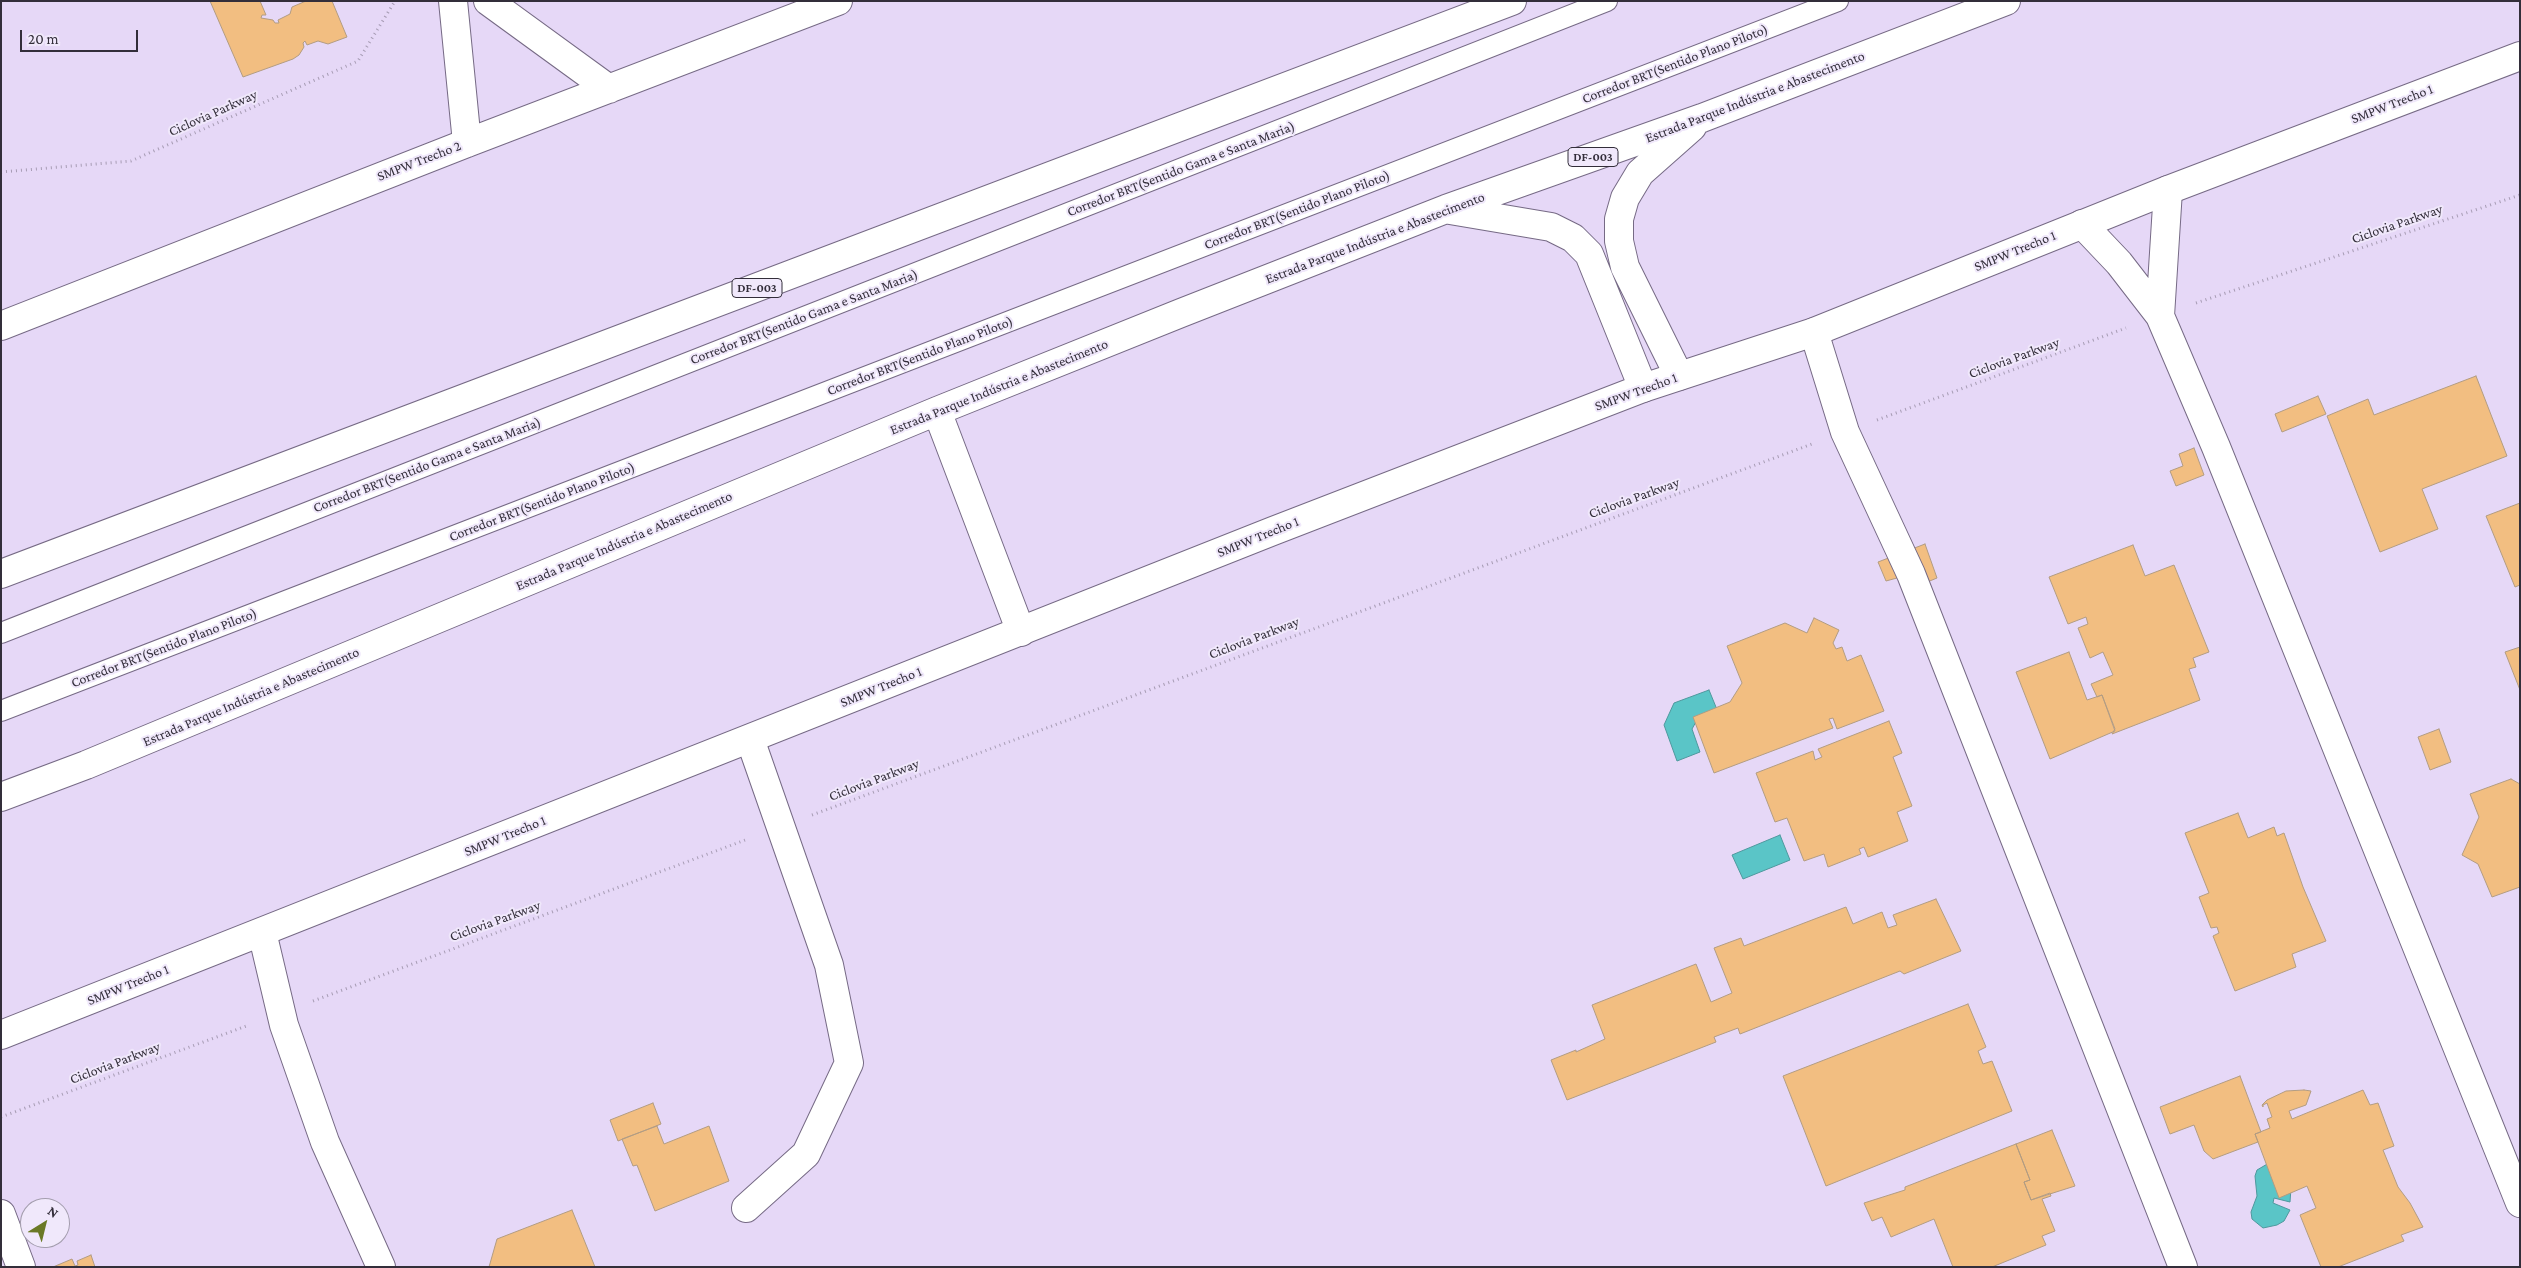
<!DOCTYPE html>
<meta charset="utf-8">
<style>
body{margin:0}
#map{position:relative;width:2521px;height:1268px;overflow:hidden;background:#e6d8f7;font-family:"Crimson Pro",serif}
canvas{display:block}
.frame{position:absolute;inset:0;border:2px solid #332e3a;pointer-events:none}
.north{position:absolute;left:20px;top:1198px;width:50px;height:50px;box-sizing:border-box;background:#f0e8fb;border:1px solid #a49eae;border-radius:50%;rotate:36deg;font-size:14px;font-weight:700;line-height:20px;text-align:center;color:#332e3a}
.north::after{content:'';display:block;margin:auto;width:18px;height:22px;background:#6b7926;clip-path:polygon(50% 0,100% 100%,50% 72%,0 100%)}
.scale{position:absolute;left:20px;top:30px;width:118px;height:22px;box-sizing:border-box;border:2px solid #332e3a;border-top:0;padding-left:6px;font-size:15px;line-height:18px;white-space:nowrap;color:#332e3a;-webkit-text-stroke:4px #f0e8fb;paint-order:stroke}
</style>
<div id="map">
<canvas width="2521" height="1268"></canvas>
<div class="frame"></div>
<div class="north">N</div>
<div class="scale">20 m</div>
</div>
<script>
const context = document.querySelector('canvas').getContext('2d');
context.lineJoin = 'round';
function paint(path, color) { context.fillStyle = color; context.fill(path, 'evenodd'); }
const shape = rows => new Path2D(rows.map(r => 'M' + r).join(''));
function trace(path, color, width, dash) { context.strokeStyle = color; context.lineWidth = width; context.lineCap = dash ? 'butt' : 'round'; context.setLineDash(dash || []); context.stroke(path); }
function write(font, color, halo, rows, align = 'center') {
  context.font = font + ' "Crimson Pro",serif'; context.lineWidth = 4; context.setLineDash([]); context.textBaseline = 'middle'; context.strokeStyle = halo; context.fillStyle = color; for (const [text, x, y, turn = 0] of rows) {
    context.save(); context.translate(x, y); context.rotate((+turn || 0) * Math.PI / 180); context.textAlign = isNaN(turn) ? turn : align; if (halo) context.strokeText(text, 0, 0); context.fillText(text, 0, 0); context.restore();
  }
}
const water = shape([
 [1709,690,1718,712,1697,720,1692,729,1700,752,1677,761,1664,725,1674,703,1709,690],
 [1780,835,1790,860,1743,879,1732,855,1780,835],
 [2269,1163,2291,1188,2290,1202,2274,1198,2273,1203,2290,1210,2284,1221,2277,1225,2263,1228,2252,1219,2251,1212,2257,1196,2255,1176,2257,1170,2269,1163]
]);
paint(water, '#5ac5c7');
trace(water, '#4e989d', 1);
const building = shape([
 [210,1,260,1,266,15,262,15,261,18,273,20,275,23,279,23,278,20,290,14,292,7,306,1,332,1,347,37,328,44,318,41,307,45,305,41,303,43,304,47,299,55,293,59,243,77,210,1],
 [2476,376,2507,456,2422,489,2438,529,2380,552,2327,416,2368,399,2374,415,2476,376],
 [2318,396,2326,414,2282,432,2275,414,2318,396],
 [2194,448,2204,475,2176,486,2170,471,2183,466,2179,454,2194,448],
 [2520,503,2520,585,2515,587,2486,516,2520,503],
 [1925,544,1937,578,1920,585,1897,578,1886,581,1878,562,1925,544],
 [2133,545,2145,576,2174,565,2209,652,2193,658,2196,667,2189,669,2200,700,2112,734,2115,729,2102,695,2097,697,2091,684,2113,675,2103,652,2090,658,2078,628,2088,624,2086,617,2068,624,2049,577,2133,545],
 [1814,618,1839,630,1833,643,1836,649,1842,647,1847,661,1861,655,1884,711,1837,729,1833,718,1829,719,1833,728,1714,773,1693,717,1730,702,1742,683,1727,646,1785,623,1807,633,1814,618],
 [2520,647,2520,690,2505,652,2520,647],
 [2069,652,2087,700,2102,695,2115,731,2050,759,2016,672,2069,652],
 [1889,721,1902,753,1893,757,1912,806,1897,812,1908,841,1868,857,1864,847,1859,849,1861,854,1828,867,1824,854,1804,861,1787,818,1775,822,1756,773,1813,751,1815,760,1822,757,1818,749,1889,721],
 [2439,729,2451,762,2430,770,2418,737,2439,729],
 [2511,779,2520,784,2520,887,2492,897,2478,864,2462,855,2479,817,2470,794,2511,779],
 [2238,813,2248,838,2274,827,2277,836,2284,833,2303,887,2326,941,2292,954,2296,967,2235,991,2213,936,2219,933,2217,927,2211,928,2199,897,2209,893,2185,833,2238,813],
 [1936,899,1961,951,1904,974,1900,971,1740,1034,1738,1028,1714,1037,1716,1042,1567,1100,1551,1060,1576,1050,1576,1052,1605,1039,1592,1005,1696,964,1711,1002,1732,993,1714,948,1741,938,1744,946,1846,907,1853,924,1882,912,1888,928,1897,925,1893,915,1936,899],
 [1968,1004,1986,1047,1978,1051,1983,1064,1992,1061,2012,1111,1826,1186,1783,1076,1968,1004],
 [2240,1076,2261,1132,2255,1134,2258,1142,2213,1159,2204,1151,2194,1125,2170,1134,2160,1107,2240,1076],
 [2304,1090,2311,1091,2306,1105,2289,1111,2292,1119,2363,1090,2370,1105,2378,1103,2394,1146,2383,1150,2398,1187,2410,1203,2423,1227,2401,1235,2404,1241,2338,1267,2321,1267,2300,1215,2316,1208,2307,1186,2279,1198,2255,1134,2270,1128,2267,1119,2272,1117,2267,1103,2263,1105,2263,1107,2262,1105,2267,1100,2286,1091,2304,1090],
 [653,1103,661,1124,618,1141,610,1120,653,1103],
 [657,1126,664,1144,709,1126,729,1181,655,1211,637,1165,633,1166,622,1139,657,1126],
 [2052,1130,2075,1186,2031,1200,2024,1182,2030,1180,2016,1144,2052,1130],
 [2016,1144,2030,1180,2024,1182,2031,1200,2050,1193,2051,1196,2042,1199,2055,1231,2042,1236,2046,1245,1992,1267,1953,1267,1934,1219,1891,1237,1882,1217,1872,1221,1864,1203,1905,1190,1905,1187,2016,1144],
 [572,1210,595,1267,489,1267,497,1239,572,1210],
 [91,1255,95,1267,53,1267,72,1259,75,1266,78,1265,77,1261,91,1255]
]);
paint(building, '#f2be81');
trace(building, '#b29c82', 1);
const service = shape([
 [1,633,1607,1],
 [1,711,1838,1]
]);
const minor = shape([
 [2082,224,2119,263,2160,316,2216,447,2520,1203],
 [2160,316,2168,190],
 [1814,332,1845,432,1911,574,2183,1267],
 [262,932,284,1025,325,1142,381,1267],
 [746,1208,806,1154,849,1063,829,965,750,739],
 [1,1214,21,1267]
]);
const tertiary = shape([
 [453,1,467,143],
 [488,1,609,89],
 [1,326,467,143,838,1],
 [1,1035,1273,531,1643,388,1814,332,2168,190,2520,56]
]);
const trunk = shape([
 [1450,210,1551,227,1573,238,1589,254,1643,388],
 [1679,376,1625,267,1619,241,1619,219,1625,198,1640,173,1692,127],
 [937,411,1021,632],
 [1,574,1512,1],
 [1,797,86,765,937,411,1181,313,1446,209,1702,118,2006,1]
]);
trace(service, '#766a85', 22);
trace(minor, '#766a85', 30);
trace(tertiary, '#766a85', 30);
trace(trunk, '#766a85', 30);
trace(shape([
 [1,172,131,161,358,61,395,1],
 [2196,303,2520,195],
 [1877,420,2126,328],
 [812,815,1812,444],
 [313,1001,748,839],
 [1,1117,249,1025]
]), '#a79cb4', 3, [1, 4]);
trace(service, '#fff', 20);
trace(minor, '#fff', 28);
trace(tertiary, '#fff', 28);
trace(trunk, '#fff', 28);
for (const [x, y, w] of [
 [1593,157,50],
 [757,288,50]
]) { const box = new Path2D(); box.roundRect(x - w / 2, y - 9.5, w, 19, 4); context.fillStyle = '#f0e8fb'; context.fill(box); trace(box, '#332e3a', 1); }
write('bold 12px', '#332e3a', null, [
 ["DF-003",1593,157],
 ["DF-003",757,288]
]);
write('14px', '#332e3a', '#f0e8fb', [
 ["Corredor BRT(Sentido Plano Piloto)",1675,64,-21],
 ["Estrada Parque Indústria e Abastecimento",1755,97,-21],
 ["SMPW Trecho 1",2392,104,-21],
 ["Ciclovia Parkway",213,113,-24],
 ["SMPW Trecho 2",419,161,-21],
 ["Corredor BRT(Sentido Gama e Santa Maria)",1181,169,-21],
 ["Corredor BRT(Sentido Plano Piloto)",1297,210,-21],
 ["Ciclovia Parkway",2397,224,-19],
 ["Estrada Parque Indústria e Abastecimento",1375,238,-21],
 ["SMPW Trecho 1",2015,251,-22],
 ["Corredor BRT(Sentido Gama e Santa Maria)",804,317,-21],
 ["Corredor BRT(Sentido Plano Piloto)",920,356,-21],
 ["Ciclovia Parkway",2014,358,-20],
 ["Estrada Parque Indústria e Abastecimento",999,387,-22],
 ["SMPW Trecho 1",1636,392,-20],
 ["Corredor BRT(Sentido Gama e Santa Maria)",427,465,-21],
 ["Ciclovia Parkway",1634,498,-20],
 ["Corredor BRT(Sentido Plano Piloto)",542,502,-21],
 ["SMPW Trecho 1",1258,537,-22],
 ["Estrada Parque Indústria e Abastecimento",624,541,-23],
 ["Ciclovia Parkway",1254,638,-21],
 ["Corredor BRT(Sentido Plano Piloto)",164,648,-21],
 ["SMPW Trecho 1",881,687,-22],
 ["Estrada Parque Indústria e Abastecimento",251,697,-23],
 ["Ciclovia Parkway",874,780,-21],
 ["SMPW Trecho 1",505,836,-22],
 ["Ciclovia Parkway",495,921,-20],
 ["SMPW Trecho 1",128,985,-22],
 ["Ciclovia Parkway",115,1063,-21]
]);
</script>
